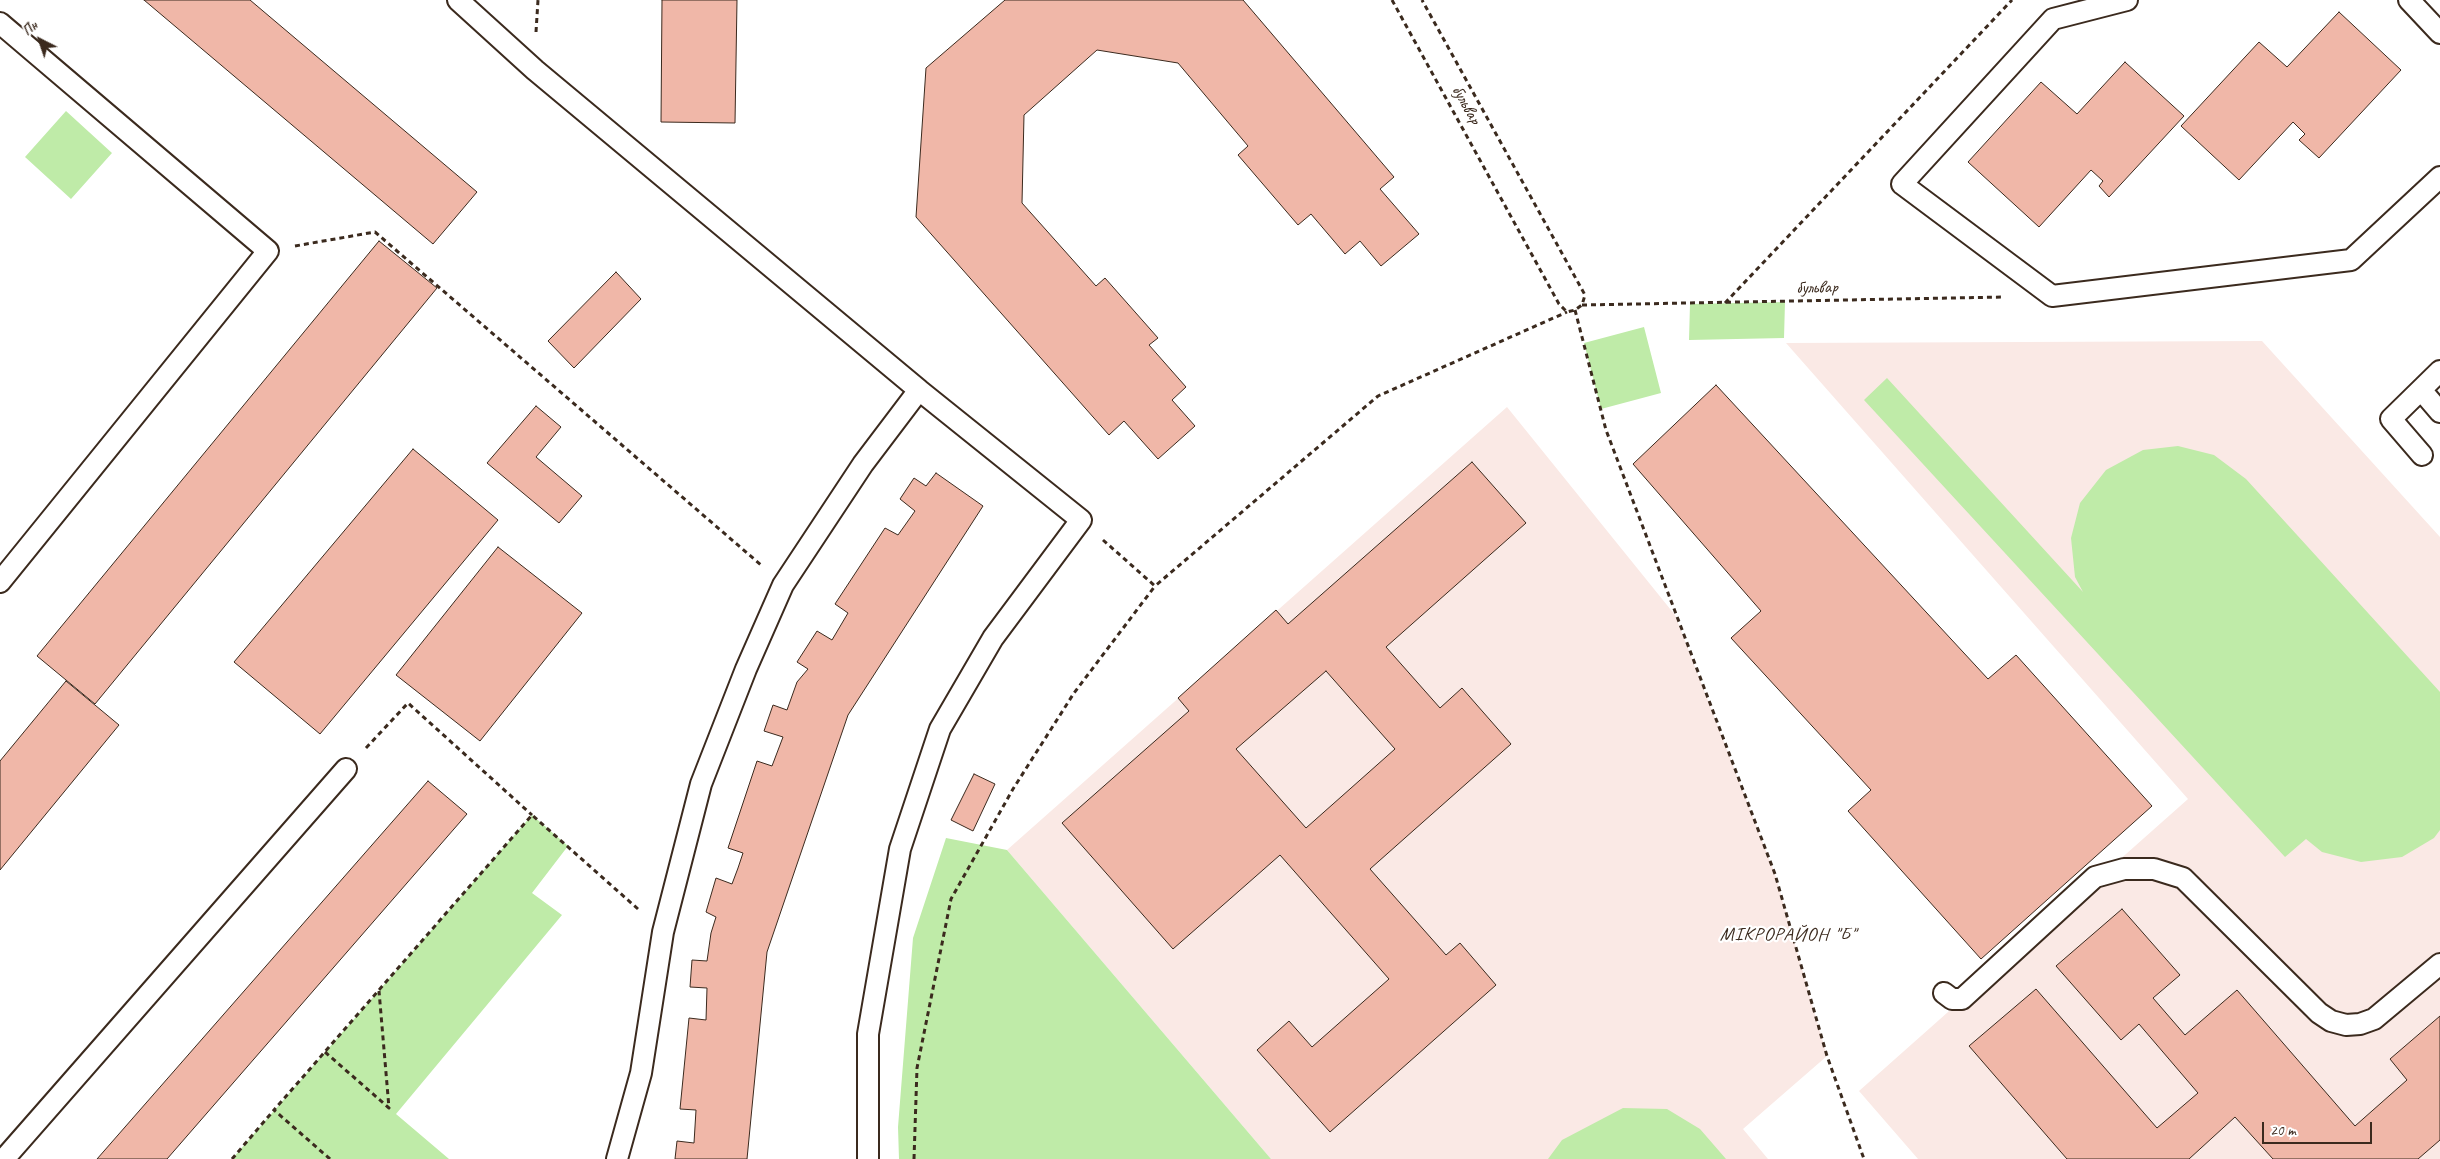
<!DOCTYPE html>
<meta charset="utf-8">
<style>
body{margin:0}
#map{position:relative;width:2440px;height:1159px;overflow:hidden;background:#fff;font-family:Caveat,sans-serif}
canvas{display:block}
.north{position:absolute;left:15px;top:15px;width:50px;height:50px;-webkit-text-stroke:4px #fff;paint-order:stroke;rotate:319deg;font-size:14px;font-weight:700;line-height:20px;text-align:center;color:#3b2a1e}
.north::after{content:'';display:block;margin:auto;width:18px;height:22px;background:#3b2a1e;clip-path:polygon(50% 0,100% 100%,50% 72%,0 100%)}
.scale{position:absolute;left:2262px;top:1122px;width:110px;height:22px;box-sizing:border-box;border:2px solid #3b2a1e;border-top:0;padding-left:6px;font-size:15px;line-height:18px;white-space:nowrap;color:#3b2a1e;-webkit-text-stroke:4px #fff;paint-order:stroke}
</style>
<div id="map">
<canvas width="2440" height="1159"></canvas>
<div class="north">Пн</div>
<div class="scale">20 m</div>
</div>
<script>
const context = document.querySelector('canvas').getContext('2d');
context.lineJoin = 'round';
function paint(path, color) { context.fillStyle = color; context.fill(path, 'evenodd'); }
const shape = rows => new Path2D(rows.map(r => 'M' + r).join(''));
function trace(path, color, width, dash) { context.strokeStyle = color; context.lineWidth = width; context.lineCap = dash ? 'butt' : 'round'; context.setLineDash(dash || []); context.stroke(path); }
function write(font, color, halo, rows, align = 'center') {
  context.font = font + ' Caveat,sans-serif'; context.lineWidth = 4.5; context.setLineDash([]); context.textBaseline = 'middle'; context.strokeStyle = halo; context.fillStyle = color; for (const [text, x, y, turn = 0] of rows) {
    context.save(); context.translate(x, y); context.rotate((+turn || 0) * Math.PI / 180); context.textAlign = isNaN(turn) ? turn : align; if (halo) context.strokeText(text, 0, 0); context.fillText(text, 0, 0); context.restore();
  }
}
paint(shape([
 [2262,341,2440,537,2440,1159,1918,1159,1859,1091,2188,799,1786,343],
 [1507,407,1675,615,1775,874,1827,1056,1743,1129,1768,1159,1271,1159,1007,850]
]), '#fae9e5');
paint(shape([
 [66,111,112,153,71,199,25,157],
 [1785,302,1784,338,1689,340,1690,304],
 [1644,327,1661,393,1601,409,1584,343],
 [1887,378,2083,592,2075,577,2071,538,2080,503,2106,470,2143,450,2178,446,2214,455,2246,479,2440,692,2440,830,2434,838,2402,857,2361,862,2322,852,2306,839,2285,857,1864,400],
 [532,815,568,846,532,893,562,915,396,1114,449,1159,232,1159],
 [946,838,1007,850,1271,1159,899,1159,898,1127,913,938],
 [1623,1108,1667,1109,1700,1129,1726,1159,1548,1159,1562,1140]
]), '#bfeba8');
const building = shape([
 [144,0,250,0,477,192,433,244,144,0],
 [662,0,737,0,735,123,661,122,662,0],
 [1005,0,1243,0,1394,177,1380,189,1419,234,1381,266,1360,241,1345,254,1311,214,1298,225,1238,155,1248,146,1178,63,1097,50,1024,115,1022,203,1096,286,1105,278,1158,338,1149,345,1186,387,1172,400,1195,426,1158,459,1124,421,1109,435,916,217,926,68,1005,0],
 [2339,12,2401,70,2319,158,2299,140,2305,134,2293,122,2239,180,2181,126,2259,42,2287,67,2339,12],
 [2125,62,2184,116,2109,197,2099,186,2103,181,2091,170,2039,227,1968,162,2041,82,2077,114,2125,62],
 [379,241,437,288,95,704,37,656,379,241],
 [616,272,641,299,574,368,548,341,616,272],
 [1716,385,1988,679,2016,655,2152,806,1981,959,1848,811,1871,790,1731,638,1761,611,1633,464,1716,385],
 [536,406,561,427,536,457,582,496,559,523,487,463,536,406],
 [413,449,498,520,320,734,234,662,413,449],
 [1472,462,1526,523,1386,647,1440,708,1462,688,1511,744,1370,869,1446,955,1460,943,1496,985,1330,1132,1257,1050,1289,1021,1312,1047,1389,979,1280,855,1173,949,1062,823,1189,711,1178,698,1276,610,1288,624,1472,462],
 [1326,671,1395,749,1306,828,1236,749,1326,671],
 [936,473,983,506,848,715,767,952,747,1159,675,1159,677,1141,694,1143,696,1110,680,1109,689,1018,706,1020,707,988,690,987,692,960,707,961,711,933,716,917,706,912,716,878,732,884,738,868,743,853,728,848,757,761,772,766,783,737,764,731,773,705,787,710,797,682,808,669,797,662,817,631,832,640,848,613,835,604,885,528,898,535,915,511,900,499,914,478,926,486,936,473],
 [498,547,582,613,480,741,396,675,498,547],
 [66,681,119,725,0,870,0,761,66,681],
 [974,774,995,784,973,831,951,820,974,774],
 [428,781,467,814,167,1159,97,1159,428,781],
 [2122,909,2180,975,2153,998,2185,1035,2237,990,2355,1126,2407,1080,2390,1059,2440,1016,2440,1140,2418,1159,2273,1159,2235,1117,2189,1159,2067,1159,1969,1046,2036,989,2157,1128,2198,1093,2139,1024,2121,1040,2056,966,2122,909]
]);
paint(building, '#f0b7a8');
trace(building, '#3b2a1e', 1);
const lane = shape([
 [458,0,535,70,919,390,863,464,783,585,746,669,701,784,663,932,641,1073,617,1159],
 [2127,0,2053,19,1902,184,2052,296,2351,260,2440,177],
 [2409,0,2440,33],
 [0,23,268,251,0,582],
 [2422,391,2440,412],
 [2422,455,2391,419,2440,371],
 [1944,993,1952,999,1962,999,2095,877,2124,869,2154,869,2183,878,2319,1013,2331,1021,2346,1025,2360,1024,2374,1019,2440,964],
 [4,1159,346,769],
 [868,1159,868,1034,900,849,940,729,993,638,1081,520,919,390]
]);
trace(lane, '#3b2a1e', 24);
trace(shape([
 [1392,0,1559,304,1567,312,1575,310,1582,305,1585,295,1422,0],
 [536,32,538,0],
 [295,246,375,232,761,565],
 [1725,303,2012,0],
 [1582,305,2004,297],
 [1575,310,1606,430,1775,874,1827,1056,1864,1159],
 [1103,540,1155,586,1378,396,1567,312],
 [366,748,408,703,532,815],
 [325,1052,389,1108,379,991],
 [232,1159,274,1110],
 [330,1159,274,1110,532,815,638,909],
 [914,1159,917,1068,951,899,1013,789,1074,693,1155,586]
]), '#3b2a1e', 3, [5, 4]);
trace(lane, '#fff', 20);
write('18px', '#3b2a1e', '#fff', [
 ["бульвар",1466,105,61],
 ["бульвар",1817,288,-1]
]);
context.letterSpacing = '1px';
write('19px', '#3b2a1e', '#fff', [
 ["МІКРОРАЙОН \"Б\"",1788,935]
]);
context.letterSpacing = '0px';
</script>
